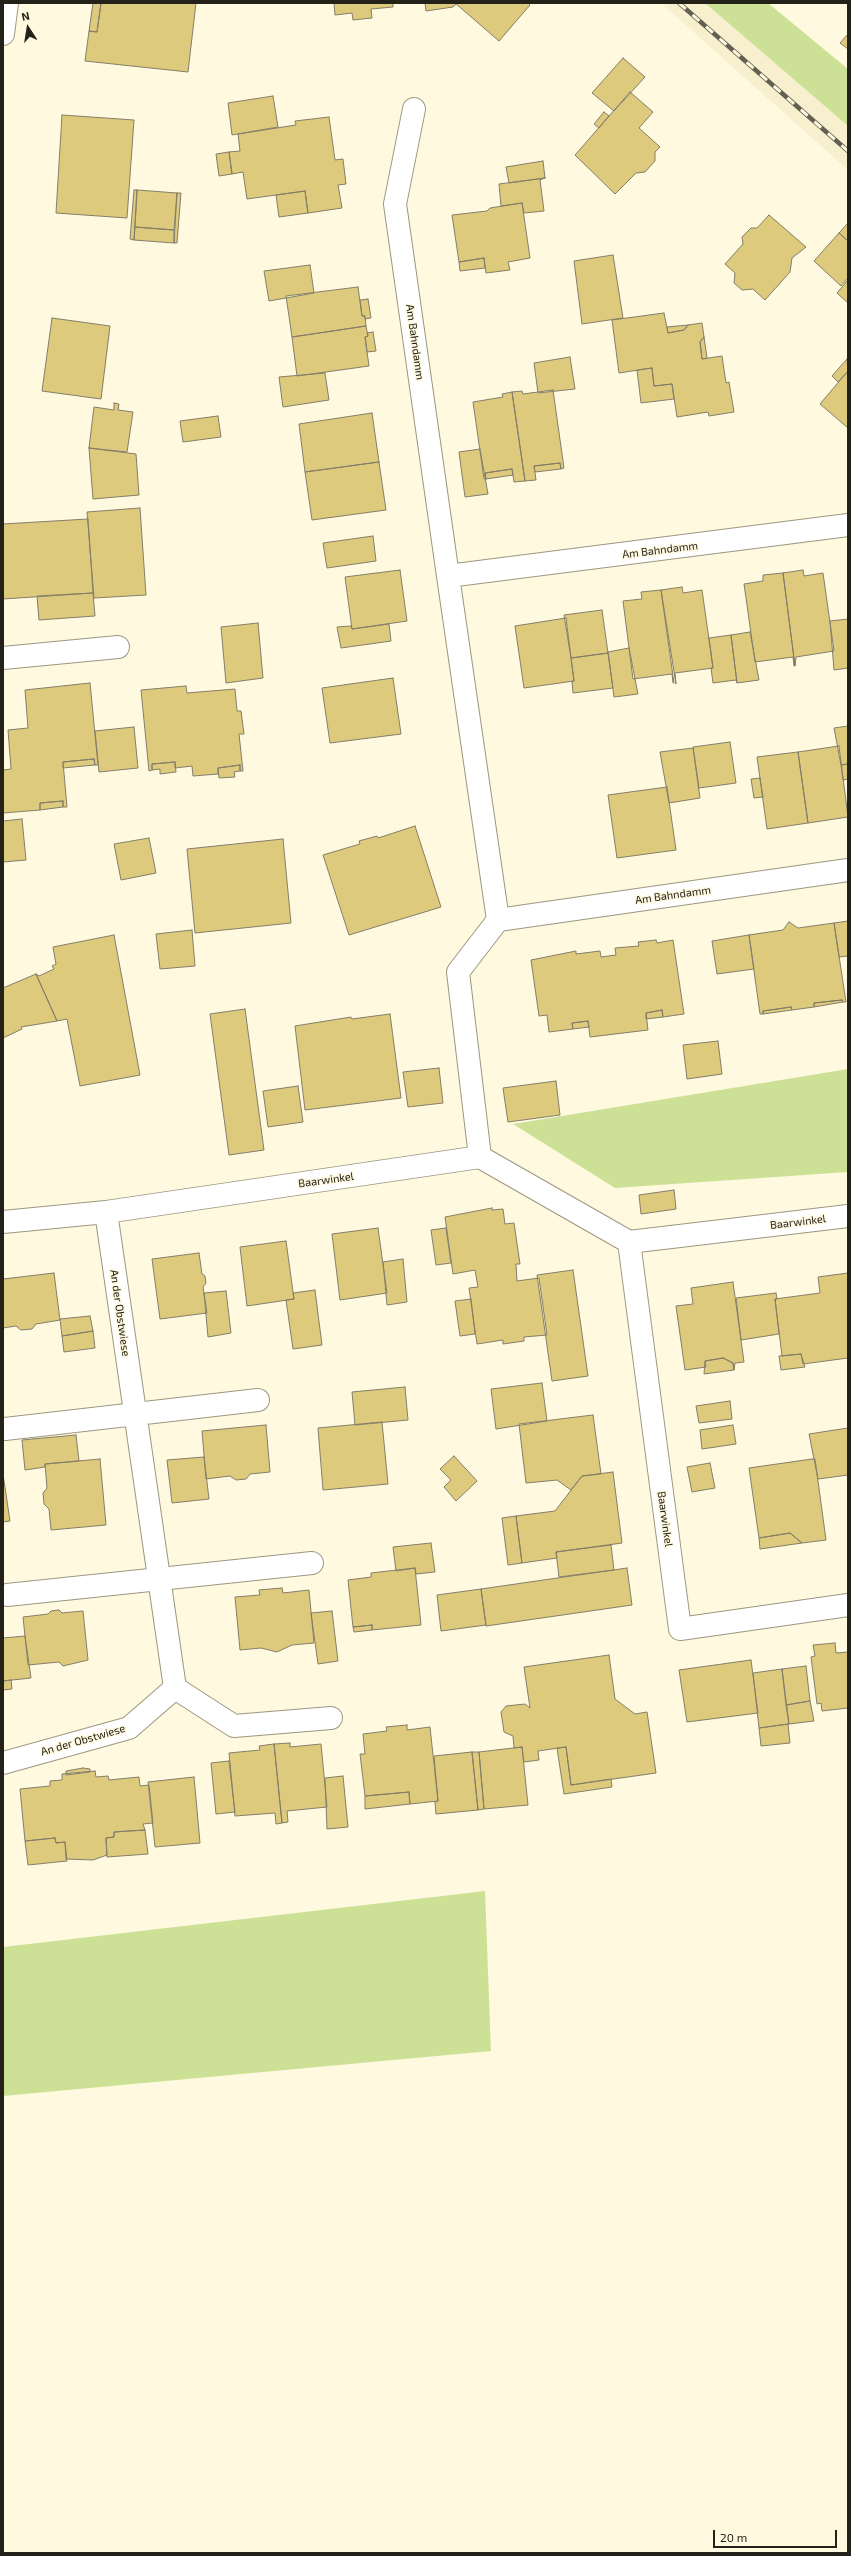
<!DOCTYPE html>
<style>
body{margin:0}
#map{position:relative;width:851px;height:2556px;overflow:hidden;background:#fff9e0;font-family:"Exo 2",sans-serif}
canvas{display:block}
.frame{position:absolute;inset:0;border:4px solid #232118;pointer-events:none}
.north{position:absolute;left:8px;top:8px;width:40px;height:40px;-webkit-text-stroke:3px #fff9e0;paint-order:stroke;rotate:348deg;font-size:11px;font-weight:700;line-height:16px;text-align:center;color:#232118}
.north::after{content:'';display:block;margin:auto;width:14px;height:18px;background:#232118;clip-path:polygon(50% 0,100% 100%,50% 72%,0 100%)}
.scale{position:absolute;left:713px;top:2530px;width:124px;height:18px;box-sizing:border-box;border:2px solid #232118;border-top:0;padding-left:5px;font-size:12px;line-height:14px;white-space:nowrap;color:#232118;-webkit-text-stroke:3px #fff9e0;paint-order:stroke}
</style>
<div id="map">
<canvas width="851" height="2556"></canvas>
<div class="frame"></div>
<div class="north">N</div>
<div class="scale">20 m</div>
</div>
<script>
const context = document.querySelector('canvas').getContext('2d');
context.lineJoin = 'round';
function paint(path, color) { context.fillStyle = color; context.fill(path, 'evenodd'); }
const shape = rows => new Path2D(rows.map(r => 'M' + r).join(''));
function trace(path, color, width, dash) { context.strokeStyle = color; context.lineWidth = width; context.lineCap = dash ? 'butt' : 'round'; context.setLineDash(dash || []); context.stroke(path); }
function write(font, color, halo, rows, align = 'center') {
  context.font = font + ' "Exo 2",sans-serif'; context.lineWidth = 3; context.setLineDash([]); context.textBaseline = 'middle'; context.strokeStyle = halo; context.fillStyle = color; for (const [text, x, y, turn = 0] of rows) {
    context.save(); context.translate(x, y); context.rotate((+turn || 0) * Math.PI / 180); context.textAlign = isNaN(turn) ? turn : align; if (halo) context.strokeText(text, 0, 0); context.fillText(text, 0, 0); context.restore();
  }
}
paint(shape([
 [661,3,705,3,848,126,848,170]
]), '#f7efce');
paint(shape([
 [705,3,768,3,848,69,848,126],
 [848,1069,848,1172,615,1188,513,1124],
 [485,1891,491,2051,3,2096,3,1947]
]), '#cde196');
const building = shape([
 [93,3,101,3,97,32,89,31,93,3],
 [101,3,196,3,188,72,85,61,89,31,97,32,101,3],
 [334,3,393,3,393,7,371,9,372,18,353,20,352,13,335,15,334,3],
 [425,3,455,3,456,4,453,7,426,11,425,3],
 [455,3,528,3,530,5,499,41,455,3],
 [848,34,848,49,840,43,848,34],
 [623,58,645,77,614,111,592,93,623,58],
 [630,92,653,112,639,128,660,147,655,152,655,161,645,172,636,173,615,194,575,155,630,92],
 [273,96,278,127,232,135,228,103,273,96],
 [604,112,609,116,599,128,594,124,604,112],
 [62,115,134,120,127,218,56,213,62,115],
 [329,117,335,160,343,159,346,184,338,185,342,208,308,213,305,191,247,199,243,172,232,174,229,152,240,151,238,134,296,125,295,121,329,117],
 [229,152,232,174,219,176,216,154,229,152],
 [543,161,545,178,509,183,506,167,543,161],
 [545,178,540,180,544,211,524,213,522,203,501,206,499,184,545,178],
 [134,190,137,190,134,240,130,239,134,190],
 [137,190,177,193,174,230,135,227,137,190],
 [305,191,308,213,279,217,276,195,305,191],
 [177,193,181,193,177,243,174,243,177,193],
 [522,203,530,258,508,262,510,270,486,273,484,258,459,262,452,215,487,211,490,208,522,203],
 [769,215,806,247,792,258,790,272,765,300,753,289,742,290,734,283,735,273,725,264,743,244,742,237,751,228,757,228,769,215],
 [848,223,848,241,839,233,848,223],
 [135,227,174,230,174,243,134,240,135,227],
 [839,233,848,241,848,278,841,286,814,261,839,233],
 [613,255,623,318,582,324,574,261,613,255],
 [484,258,485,268,460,271,459,262,484,258],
 [310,265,314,293,269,301,264,271,310,265],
 [848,280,848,303,837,293,848,280],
 [358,287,362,316,365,316,366,326,292,337,286,296,358,287],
 [368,299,371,318,365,319,365,316,362,316,360,300,368,299],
 [664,313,668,333,684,330,688,325,702,323,704,337,700,342,702,359,722,356,726,383,729,382,734,412,709,416,708,412,677,417,672,384,654,386,652,368,619,373,612,320,664,313],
 [52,318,110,326,101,399,42,391,52,318],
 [688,325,684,330,668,333,667,327,688,325],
 [366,326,368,336,365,337,369,366,297,376,292,337,366,326],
 [373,332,376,351,367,352,365,337,368,336,367,333,373,332],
 [704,337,707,358,702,359,700,342,704,337],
 [570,357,575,389,538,393,534,363,570,357],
 [847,359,848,371,838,382,832,376,847,359],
 [652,368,654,386,672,384,674,399,641,403,637,370,652,368],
 [848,371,848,428,820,404,848,371],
 [325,373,329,400,283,407,279,377,325,373],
 [553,390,564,468,561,469,560,463,534,466,536,480,525,481,512,392,522,391,523,394,553,390],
 [512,392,525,481,514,482,512,469,485,473,486,479,484,479,473,402,503,397,502,394,512,392],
 [114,403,119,404,118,410,133,412,127,452,89,448,94,407,114,410,114,403],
 [372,413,379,462,305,472,299,424,372,413],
 [218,416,221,437,183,442,180,421,218,416],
 [89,448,136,454,139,495,93,499,89,448],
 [480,449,488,494,465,497,459,452,480,449],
 [379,462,386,510,312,520,305,472,379,462],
 [560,463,561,469,535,472,534,466,560,463],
 [512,469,513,475,486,479,485,473,512,469],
 [140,508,146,595,94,598,87,512,140,508],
 [88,519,93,593,3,599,3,524,88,519],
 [373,536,376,561,327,568,323,543,373,536],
 [400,570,407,621,352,629,345,577,400,570],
 [803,570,804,576,823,573,834,651,796,657,795,666,783,573,803,570],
 [783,573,795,666,794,666,793,657,755,662,744,584,763,581,763,575,783,573],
 [682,587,683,593,702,590,713,668,675,673,676,684,661,590,682,587],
 [661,590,674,683,673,683,672,674,633,679,623,601,642,599,641,592,661,590],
 [93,593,95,616,39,620,37,596,93,593],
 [602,610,608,653,571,658,564,615,602,610],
 [566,618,574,681,524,688,515,626,566,618],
 [848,619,848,668,834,670,830,621,848,619],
 [258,623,263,678,226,683,221,627,258,623],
 [389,624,391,641,341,648,337,627,351,626,352,629,389,624],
 [750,632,759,680,737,683,731,635,750,632],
 [731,635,737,683,736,680,713,683,711,668,713,668,709,638,731,635],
 [629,648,638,694,614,697,608,652,629,648],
 [608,653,613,688,573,693,572,681,574,681,571,658,608,653],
 [393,678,401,734,330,743,322,688,393,678],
 [90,683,98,765,95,765,94,759,63,762,67,807,63,807,63,801,40,803,40,810,3,813,3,770,11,769,8,730,28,728,25,690,90,683],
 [186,686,187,693,235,689,237,711,241,711,244,734,239,734,243,771,240,771,240,765,218,768,218,774,193,776,192,766,175,768,175,762,152,764,152,770,149,771,141,690,186,686],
 [848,726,848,764,841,765,834,728,848,726],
 [134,727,138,768,99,772,95,731,134,727],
 [730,742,736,783,699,788,693,747,730,742],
 [839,746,848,817,808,823,798,752,839,746],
 [693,748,700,798,669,803,660,752,693,748],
 [798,752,808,823,767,829,757,757,798,752],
 [94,759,95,765,63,768,63,762,94,759],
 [175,762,176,772,160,774,160,769,152,770,152,764,175,762],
 [848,764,848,779,843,780,841,765,848,764],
 [240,765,240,771,234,772,235,777,219,778,218,768,240,765],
 [760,778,763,797,754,798,751,779,760,778],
 [667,787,676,850,617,858,608,795,667,787],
 [63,801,63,807,40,810,40,803,63,801],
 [22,819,26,860,3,862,3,821,22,819],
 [415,826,441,907,349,935,323,855,360,844,359,841,377,836,378,838,415,826],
 [149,838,156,873,121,880,114,844,149,838],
 [283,839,291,923,195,933,187,849,283,839],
 [848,921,848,956,839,957,834,923,848,921],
 [789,922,798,928,834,923,846,1002,843,1002,842,1000,814,1003,814,1007,792,1010,791,1007,763,1011,763,1014,760,1014,749,935,783,930,789,922],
 [192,930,195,966,160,969,156,934,192,930],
 [114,935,140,1075,80,1086,67,1019,57,1021,36,974,39,976,54,969,52,966,56,964,53,947,114,935],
 [749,935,754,969,717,974,712,941,749,935],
 [656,940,657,943,673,940,684,1014,663,1017,662,1010,646,1013,648,1030,590,1037,588,1021,572,1023,573,1029,549,1032,547,1015,539,1016,531,960,576,951,576,954,600,951,601,957,616,955,615,948,639,946,638,942,656,940],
 [36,974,57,1021,21,1027,22,1029,3,1038,3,988,36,974],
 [842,1000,843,1002,814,1007,814,1003,842,1000],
 [791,1007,792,1010,763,1014,763,1011,791,1007],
 [245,1009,264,1150,229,1155,210,1014,245,1009],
 [662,1010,663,1017,646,1019,646,1013,662,1010],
 [390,1014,401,1098,305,1110,295,1026,351,1017,352,1019,390,1014],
 [588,1021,589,1027,573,1029,572,1023,588,1021],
 [718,1041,722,1074,687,1079,683,1045,718,1041],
 [439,1068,443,1103,408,1107,403,1072,439,1068],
 [556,1081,560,1115,508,1122,503,1088,556,1081],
 [298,1086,303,1122,268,1127,263,1091,298,1086],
 [674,1190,676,1209,641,1214,639,1195,674,1190],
 [492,1208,492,1210,503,1209,505,1224,514,1223,520,1264,516,1264,517,1281,539,1278,547,1335,524,1337,524,1341,503,1344,503,1340,477,1344,469,1288,478,1287,475,1270,453,1274,445,1217,492,1208],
 [378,1228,387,1293,340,1300,332,1234,378,1228],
 [446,1228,451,1263,436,1265,431,1230,446,1228],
 [286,1241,294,1299,247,1306,240,1247,286,1241],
 [199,1253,202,1274,205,1276,206,1283,203,1287,207,1313,160,1319,152,1259,199,1253],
 [403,1259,407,1302,387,1305,383,1262,403,1259],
 [573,1270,588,1376,552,1381,537,1275,573,1270],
 [54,1273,60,1320,36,1324,32,1329,21,1330,16,1326,3,1328,3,1279,54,1273],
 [848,1273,848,1358,803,1364,801,1354,782,1356,775,1299,820,1293,818,1277,848,1273],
 [733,1282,744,1362,735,1363,734,1370,733,1363,723,1358,705,1361,706,1367,685,1370,676,1306,693,1304,691,1288,733,1282],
 [315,1290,322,1345,293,1349,286,1300,294,1299,293,1293,315,1290],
 [226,1291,231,1333,208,1337,204,1293,226,1291],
 [776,1293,777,1299,775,1299,779,1334,741,1340,736,1298,776,1293],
 [471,1299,475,1334,460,1336,455,1301,471,1299],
 [90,1316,93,1331,62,1336,60,1319,90,1316],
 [93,1331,95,1348,64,1352,62,1336,93,1331],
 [801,1354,805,1367,781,1370,779,1356,801,1354],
 [723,1358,733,1363,734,1370,704,1374,705,1361,723,1358],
 [542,1383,547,1421,496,1429,491,1389,542,1383],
 [405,1387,408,1420,355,1425,352,1392,405,1387],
 [730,1401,732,1419,699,1423,696,1406,730,1401],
 [593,1415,601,1474,582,1476,571,1490,557,1480,526,1483,519,1424,593,1415],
 [382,1422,388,1484,323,1490,318,1428,382,1422],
 [266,1425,270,1472,250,1474,246,1479,236,1480,230,1476,206,1479,202,1431,266,1425],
 [733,1425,736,1444,702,1449,700,1430,733,1425],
 [848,1428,848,1475,818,1479,809,1434,848,1428],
 [76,1435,79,1461,45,1464,45,1467,25,1470,22,1440,76,1435],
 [454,1456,477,1481,456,1501,444,1487,451,1480,440,1469,454,1456],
 [204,1457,209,1499,172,1503,167,1460,204,1457],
 [100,1459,106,1525,51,1530,49,1509,44,1504,43,1493,47,1488,45,1464,100,1459],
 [812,1459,815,1459,826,1540,802,1543,790,1533,759,1538,749,1468,812,1459],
 [710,1463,715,1488,692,1492,687,1467,710,1463],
 [613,1472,622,1543,556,1552,557,1558,522,1563,516,1516,555,1511,582,1476,613,1472],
 [3,1474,10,1521,3,1522,3,1474],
 [516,1516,522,1563,508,1565,502,1518,516,1516],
 [790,1533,802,1543,760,1549,759,1538,790,1533],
 [431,1543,435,1572,416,1574,415,1568,396,1571,393,1547,431,1543],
 [611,1545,614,1570,559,1577,556,1552,611,1545],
 [415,1568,421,1625,372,1630,372,1625,353,1627,348,1580,371,1577,371,1573,415,1568],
 [627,1568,632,1605,486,1626,481,1589,627,1568],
 [282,1588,283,1593,309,1590,314,1643,292,1645,277,1652,261,1648,240,1650,235,1597,260,1595,259,1590,282,1588],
 [481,1589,486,1625,441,1631,437,1595,481,1589],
 [59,1610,62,1613,83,1611,88,1660,63,1666,59,1662,28,1665,23,1617,48,1614,51,1611,59,1610],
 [332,1611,338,1661,318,1664,311,1613,332,1611],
 [372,1625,372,1630,354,1632,353,1627,372,1625],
 [25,1636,31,1678,3,1681,3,1638,25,1636],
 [835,1643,836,1653,848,1652,848,1708,822,1711,821,1703,817,1704,811,1657,815,1656,813,1645,835,1643],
 [609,1655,615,1699,635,1714,647,1712,656,1773,571,1785,566,1747,538,1751,539,1760,524,1762,522,1747,514,1748,513,1736,504,1732,501,1712,506,1706,525,1704,530,1708,524,1667,609,1655],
 [751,1660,758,1713,687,1722,679,1670,751,1660],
 [806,1666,810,1701,786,1705,782,1669,806,1666],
 [782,1669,789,1724,759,1728,753,1673,782,1669],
 [11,1680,12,1689,3,1690,3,1681,11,1680],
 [810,1701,814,1721,789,1724,786,1705,810,1701],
 [788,1724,790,1743,761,1746,759,1728,788,1724],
 [407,1725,407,1730,430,1727,438,1801,410,1804,409,1792,365,1796,360,1754,365,1754,363,1734,387,1731,386,1727,407,1725],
 [290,1743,290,1747,321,1744,327,1807,287,1811,288,1822,282,1823,274,1744,290,1743],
 [274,1744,282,1823,276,1824,275,1813,235,1816,229,1753,260,1750,259,1746,274,1744],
 [522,1747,528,1805,484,1809,479,1752,522,1747],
 [566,1747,571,1785,611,1779,612,1787,564,1794,557,1748,566,1747],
 [472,1752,478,1810,436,1814,435,1802,438,1801,434,1756,472,1752],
 [472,1752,479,1752,484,1809,478,1810,472,1752],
 [229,1761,235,1812,216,1814,211,1763,229,1761],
 [83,1768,90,1769,90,1772,66,1775,66,1771,83,1768],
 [95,1771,96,1777,108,1776,109,1780,139,1777,140,1786,149,1785,153,1823,143,1824,145,1830,114,1832,114,1837,106,1838,107,1855,93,1860,66,1859,65,1842,56,1843,55,1838,25,1841,20,1789,50,1786,50,1781,62,1780,62,1774,95,1771],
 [343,1776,348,1827,327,1829,325,1778,343,1776],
 [194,1777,200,1843,155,1847,148,1782,194,1777],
 [409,1792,410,1804,365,1809,365,1796,409,1792],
 [145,1830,148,1854,107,1857,106,1838,114,1837,114,1832,145,1830],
 [55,1838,56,1843,65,1842,67,1861,28,1865,25,1841,55,1838]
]);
paint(building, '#deca7c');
trace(building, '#847e68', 1);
const service = shape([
 [3,658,118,647]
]);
const minor = shape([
 [3,34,7,3],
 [414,109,395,204,448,576],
 [498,920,848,870],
 [480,1157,458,972,498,920,448,576,848,525],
 [106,1212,175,1688],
 [3,1222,106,1212,480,1157,629,1242,680,1629,848,1605],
 [629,1242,848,1216],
 [5,1429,258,1400],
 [7,1595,312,1563],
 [3,1763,129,1728,175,1688,234,1726,331,1718]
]);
trace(service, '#9d9781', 24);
trace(minor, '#9d9781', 24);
trace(service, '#fff', 22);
trace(minor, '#fff', 22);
const rail = shape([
 [679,3,848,151]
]);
trace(rail, '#636052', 4.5);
trace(rail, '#fff9e0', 3, [9]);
write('11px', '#232118', '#fff9e0', [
 ["Am Bahndamm",415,342,82],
 ["Am Bahndamm",660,550,-7],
 ["Am Bahndamm",673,895,-8],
 ["Baarwinkel",326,1180,-8],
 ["Baarwinkel",798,1222,-7],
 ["An der Obstwiese",120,1313,82],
 ["Baarwinkel",665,1519,82],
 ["An der Obstwiese",83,1740,-16]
]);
</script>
